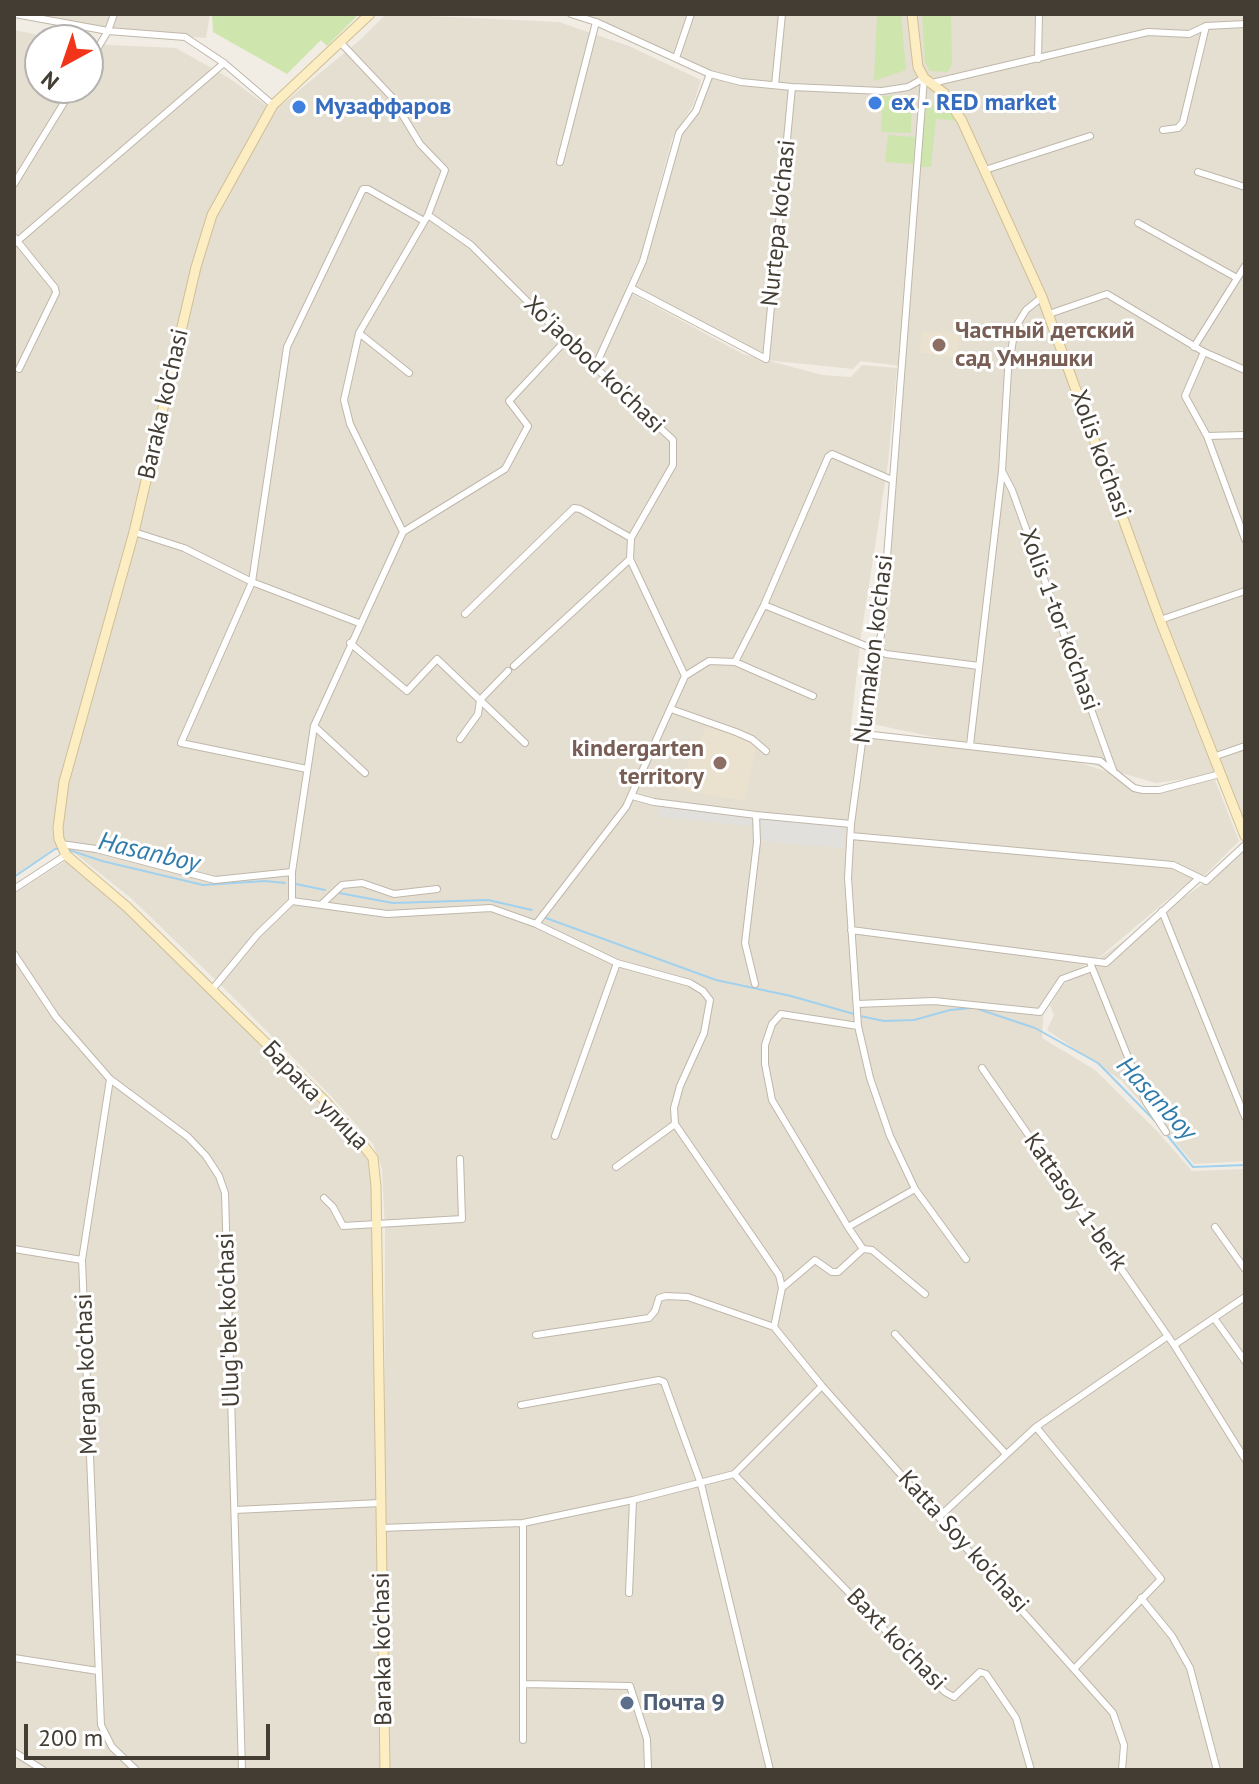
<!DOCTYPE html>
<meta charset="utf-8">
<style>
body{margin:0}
#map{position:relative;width:1259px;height:1784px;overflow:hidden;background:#f1ede4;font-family:"PT Sans",sans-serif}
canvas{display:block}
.frame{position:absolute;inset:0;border:16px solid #433d34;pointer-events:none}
.north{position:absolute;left:24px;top:24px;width:80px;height:80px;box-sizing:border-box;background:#fff;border:2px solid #b4b1ae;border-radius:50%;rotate:220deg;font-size:22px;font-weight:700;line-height:32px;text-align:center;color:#433d34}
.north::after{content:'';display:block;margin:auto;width:28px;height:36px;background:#f2341a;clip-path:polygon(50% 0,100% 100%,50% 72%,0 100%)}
.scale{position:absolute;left:24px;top:1724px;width:246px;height:36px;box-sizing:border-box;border:4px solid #433d34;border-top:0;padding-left:10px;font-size:24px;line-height:28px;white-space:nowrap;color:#433d34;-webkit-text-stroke:6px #fff;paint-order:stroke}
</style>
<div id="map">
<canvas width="1259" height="1784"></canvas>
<div class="frame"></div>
<div class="north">N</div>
<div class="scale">200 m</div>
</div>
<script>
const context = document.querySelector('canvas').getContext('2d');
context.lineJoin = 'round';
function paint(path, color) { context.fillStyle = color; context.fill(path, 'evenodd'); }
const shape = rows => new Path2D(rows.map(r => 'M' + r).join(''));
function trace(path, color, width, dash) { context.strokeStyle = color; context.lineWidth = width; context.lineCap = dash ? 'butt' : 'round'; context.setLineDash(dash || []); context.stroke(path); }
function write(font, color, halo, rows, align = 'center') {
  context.font = font + ' "PT Sans",sans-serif'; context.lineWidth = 6; context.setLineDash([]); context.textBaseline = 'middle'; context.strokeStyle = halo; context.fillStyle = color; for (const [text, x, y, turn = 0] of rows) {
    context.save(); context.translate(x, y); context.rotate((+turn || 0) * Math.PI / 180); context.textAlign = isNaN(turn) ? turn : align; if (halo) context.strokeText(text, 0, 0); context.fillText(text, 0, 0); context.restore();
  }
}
paint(shape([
 [15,14,210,14,206,38,108,31],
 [386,14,559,22,629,46,701,80,693,105,672,139,641,255,625,290,743,354,765,360,631,288,643,261,679,133,696,111,710,74,571,14,1245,14,1245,836,1219,774,1156,783,1072,759,970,745,868,723,884,635,901,366,861,361,853,369,766,360,822,375,851,377,862,365,897,368,888,463,861,636,850,735,1075,761,1111,773,1137,789,1215,780,1239,841,1205,875,1192,879,1101,956,1058,981,1044,1006,1042,1038,1095,1070,1157,1131,1192,1171,1245,1169,1245,1770,389,1770,384,1534,385,1229,382,1168,373,1144,330,1095,229,993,132,899,72,851,53,849,14,876,14,30,64,40,40,40,40,88,88,88,88,44,176,48,229,78,274,111,360,40],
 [1245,845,1245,1161,1194,1164,1122,1081,1047,1030,1054,1015,1050,1006,1062,985,1207,881],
 [64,862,70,862,107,891,217,999,354,1138,368,1160,372,1173,383,1770,14,1770,14,894]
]), '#e5dfd2');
paint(shape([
 [922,332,960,333,956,358,920,353],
 [708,724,739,735,744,728,758,738,745,801,675,789]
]), '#eae1ce');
paint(shape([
 [212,14,359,14,327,46,321,40,287,74,213,32],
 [877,14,901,14,906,70,874,81],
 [922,14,951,14,952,64,948,72,930,71,925,62],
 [912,95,911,133,881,132,882,96],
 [934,101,950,108,957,121,936,119,931,167,920,167,925,105,933,104],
 [888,135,915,137,913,164,885,162]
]), '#cee5ae');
paint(shape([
 [656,805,845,824,844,848,751,840,753,826,660,817]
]), '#e2e0dc');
trace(shape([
 [66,849,102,861,203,885,265,881,285,883],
 [14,877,55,849,60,849],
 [296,884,325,890],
 [339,893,393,903,488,900,532,910],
 [546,918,716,980,791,996,854,1014],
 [978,1009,1035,1028,1098,1063,1155,1121],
 [860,1016,884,1021,914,1020,950,1010,971,1008],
 [1167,1135,1193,1167,1245,1165]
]), '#a2d1ed', 2);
const street = shape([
 [15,14,108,31,185,37,224,63,273,105],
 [571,14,596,22,710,74,741,82,792,87,882,91,908,87,924,78],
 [341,43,391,96,420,144,445,170,428,215,359,333,344,400,350,424,403,532],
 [676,58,691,14],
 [1038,59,1039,14],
 [88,64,108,31,114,14],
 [924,78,881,635,873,661,851,824,848,878,858,1026,870,1078,890,1136,915,1189,966,1259],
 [932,83,1148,32,1189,34,1206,26,1245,24],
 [775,85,782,14],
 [1163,130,1178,128,1183,122,1206,26],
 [560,162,596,22],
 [985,170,1090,136],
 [1198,172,1245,187],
 [14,184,73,88],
 [428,215,471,245,566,340,673,440,673,465,631,538,630,559,685,676],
 [1138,223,1237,278],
 [14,237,55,288,56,293,19,369],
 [14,244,224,63],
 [631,288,766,359,792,87],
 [1042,297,1026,310,1015,328,1008,370,1002,471,1012,490,1113,770],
 [1049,314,1107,294,1204,352,1245,370],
 [359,333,409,373],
 [1194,347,1245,266],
 [1204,352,1185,396,1207,436,1245,539],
 [595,367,643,261,679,133,696,111,710,74],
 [1207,436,1245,435],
 [134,532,184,548,252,582,359,623],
 [764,605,886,654,979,666],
 [465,614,574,508,580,509,631,538],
 [1160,620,1245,591],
 [350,643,407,691,437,659,525,743],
 [735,662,813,696],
 [514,666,630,559],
 [671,709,736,732,752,739,766,751],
 [314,726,365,773],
 [864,734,1100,761,1134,788,1143,790,1159,790,1220,774],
 [460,739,478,714,480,700,508,671],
 [970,745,1002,471],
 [1213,757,1245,746],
 [307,769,181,743,252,582,287,347,363,189,368,189,424,221],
 [632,796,654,802,756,815,851,824],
 [851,836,1173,865,1206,881,1245,845],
 [61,844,96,849,215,880,292,872],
 [14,889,66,855],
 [292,901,292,872,314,726,403,532,505,469,528,426,509,401,566,340],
 [323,903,342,885,362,883,394,894,437,889],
 [1162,911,1245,1117],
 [536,924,626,807,685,676,709,661,735,662,764,605,828,457,832,454,892,480],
 [851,930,1106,963,1199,878],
 [14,954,56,1017,110,1079,188,1137,206,1156,219,1176,225,1193,242,1770],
 [1091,965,1146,1102,1166,1132],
 [755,984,745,943,757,842,756,815],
 [211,991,257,935,292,901,387,914,491,908,536,924,617,963,690,983,703,991,710,1000,704,1033,680,1086,674,1108,675,1124,779,1275,782,1288,774,1327],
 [857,1004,934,1001,1040,1012,1062,979,1092,968],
 [982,1068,1174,1345,1245,1459],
 [110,1079,82,1260,101,1725,112,1747,136,1770],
 [555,1136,617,963],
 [616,1167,675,1124],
 [324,1198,333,1207,343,1226,462,1219,460,1159],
 [848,1227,772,1100,765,1064,765,1045,772,1024,781,1014,858,1026],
 [1215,1227,1245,1269],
 [14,1249,82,1260],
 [863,1249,872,1250,925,1294],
 [782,1288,815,1260,832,1272,838,1272,863,1249,848,1227,915,1189],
 [1214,1318,1245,1361],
 [774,1327,822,1386,1113,1713,1124,1745,1122,1770],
 [895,1334,1006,1454],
 [536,1335,649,1318,655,1311,659,1298,666,1296,688,1297,774,1327],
 [1174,1345,1245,1297],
 [521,1405,659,1380,664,1382,701,1484,770,1770],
 [1036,1427,1161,1579,1074,1669],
 [734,1474,945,1692,954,1697,980,1672,986,1674,1016,1718,1031,1770],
 [235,1510,380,1503],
 [940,1516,1036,1427,1168,1336],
 [380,1528,523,1523,633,1500,734,1474,822,1386],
 [629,1593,633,1500],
 [1141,1598,1172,1636,1190,1668,1217,1770],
 [14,1658,98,1671],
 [523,1684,630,1686,647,1739,648,1770],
 [523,1740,523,1523],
 [14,1752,43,1770]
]);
const secondary = shape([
 [370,14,273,105,212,215,196,267,134,532,64,782,58,828,59,839,66,855,127,907,323,1099,356,1136,373,1158,376,1186,385,1770],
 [912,14,918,67,924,78,944,93,962,121,1042,297,1160,620,1245,836]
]);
trace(street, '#bfb7aa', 8);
trace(secondary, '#d0bf95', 11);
trace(street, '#fff', 6);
trace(secondary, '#fcedc3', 9);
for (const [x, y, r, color] of [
 [875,103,8,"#3f7fe0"],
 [299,107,8,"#3f7fe0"],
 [939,345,8,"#8d6e63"],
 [720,763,8,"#8d6e63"],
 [627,1703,8,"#5c6f8a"]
]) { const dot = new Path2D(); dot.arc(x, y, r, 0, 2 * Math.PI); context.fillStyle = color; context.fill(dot); trace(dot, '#fff', 3); }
write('bold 24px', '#366cbe', '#fff', [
 ["ex - RED market",891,103],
 ["Музаффаров",315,107]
], 'left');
write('24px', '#433d34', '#fff', [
 ["Nurtepa ko'chasi",779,223,-84],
 ["Xo'jaobod ko'chasi",594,365,44],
 ["Baraka ko'chasi",164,404,-77],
 ["Xolis ko'chasi",1100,454,70],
 ["Xolis 1-tor ko'chasi",1059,620,70],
 ["Nurmakon ko'chasi",874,649,-83],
 ["Барака улица",315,1096,46],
 ["Kattasoy 1-berk",1075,1202,55],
 ["Ulug'bek ko'chasi",229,1320,-92],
 ["Mergan ko'chasi",87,1374,-92],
 ["Katta Soy ko'chasi",963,1542,48],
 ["Baxt ko'chasi",896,1640,46],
 ["Baraka ko'chasi",383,1649,-91]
]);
write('bold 24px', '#785e54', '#fff', [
 ["Частный детский",955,331],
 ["сад Умняшки",955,359],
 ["kindergarten",704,749,"right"],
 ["territory",704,777,"right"]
], 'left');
write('bold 24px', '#4e5e75', '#fff', [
 ["Почта 9",643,1703]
], 'left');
write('italic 26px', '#327cab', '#fff', [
 ["Hasanboy",149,853,13],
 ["Hasanboy",1156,1099,47]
]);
</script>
